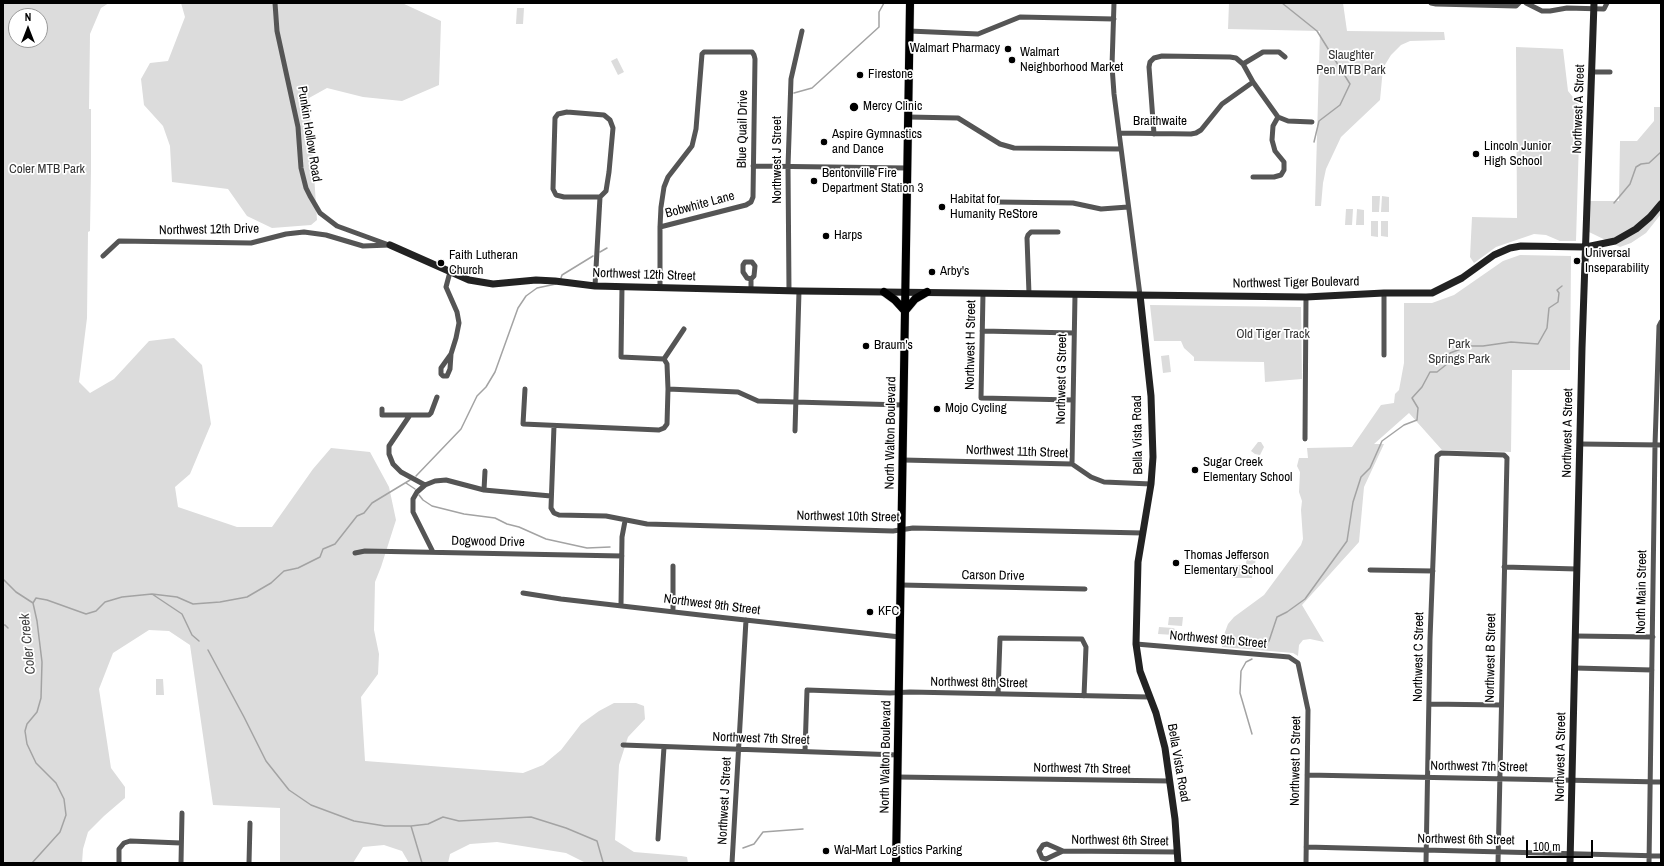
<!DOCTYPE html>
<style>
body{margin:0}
#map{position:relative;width:1664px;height:866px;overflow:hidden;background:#fff;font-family:"Archivo Narrow",sans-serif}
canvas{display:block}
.frame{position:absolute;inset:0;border:4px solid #000;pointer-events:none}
.north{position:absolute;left:8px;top:8px;width:40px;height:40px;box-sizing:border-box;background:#fff;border:1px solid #999;border-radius:50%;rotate:0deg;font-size:11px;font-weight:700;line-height:16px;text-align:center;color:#000}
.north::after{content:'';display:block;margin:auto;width:14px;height:18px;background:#000;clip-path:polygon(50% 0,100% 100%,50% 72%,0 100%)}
.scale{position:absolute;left:1526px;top:840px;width:67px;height:18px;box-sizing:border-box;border:2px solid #000;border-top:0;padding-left:5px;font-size:12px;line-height:14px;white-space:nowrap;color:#000;-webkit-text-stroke:3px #fff;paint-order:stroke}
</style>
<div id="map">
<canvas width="1664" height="866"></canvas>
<div class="frame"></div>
<div class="north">N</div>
<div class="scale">100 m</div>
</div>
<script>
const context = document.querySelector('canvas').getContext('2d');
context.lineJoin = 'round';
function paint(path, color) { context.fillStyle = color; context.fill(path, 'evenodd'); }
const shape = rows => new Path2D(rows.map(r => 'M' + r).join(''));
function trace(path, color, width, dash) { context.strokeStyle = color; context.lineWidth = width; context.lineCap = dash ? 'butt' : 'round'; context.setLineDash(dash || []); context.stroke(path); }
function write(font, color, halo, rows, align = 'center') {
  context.font = font + ' "Archivo Narrow",sans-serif'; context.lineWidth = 3.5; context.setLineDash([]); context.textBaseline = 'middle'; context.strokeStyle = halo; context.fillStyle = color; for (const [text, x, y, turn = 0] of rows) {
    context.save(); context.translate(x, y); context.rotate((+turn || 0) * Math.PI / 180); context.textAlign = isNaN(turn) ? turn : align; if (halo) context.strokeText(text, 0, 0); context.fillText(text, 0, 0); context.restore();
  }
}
paint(shape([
 [3,3,109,3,101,8,90,34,89,109,91,109,91,170,90,231,88,232,87,318,79,382,90,393,114,379,149,341,174,338,202,365,211,424,190,474,175,487,178,507,237,527,272,527,313,469,331,448,370,452,389,487,396,520,381,567,375,582,374,630,379,654,378,674,361,697,365,761,523,773,543,765,561,750,581,724,599,711,614,703,636,703,644,706,645,719,628,737,619,765,615,840,634,852,681,856,687,857,688,863,586,863,566,853,497,842,470,844,450,854,448,863,409,863,402,851,384,845,363,847,353,863,280,863,280,808,213,805,190,645,169,631,149,630,113,653,99,689,111,768,125,787,125,798,104,816,88,832,83,849,82,863,3,863],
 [16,16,40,16,40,40,16,40],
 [181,3,402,3,441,21,439,85,402,101,363,97,327,88,309,98,317,220,311,225,272,228,247,216,228,189,172,182,170,146,163,126,144,105,141,79,150,63,168,61,185,17],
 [1229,3,1343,3,1347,31,1444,32,1445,40,1410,41,1401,45,1391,55,1383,68,1380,100,1341,137,1326,169,1323,183,1321,206,1315,206,1320,31,1228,29],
 [517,8,524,8,523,24,516,24],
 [1516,47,1563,49,1568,91,1580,106,1576,241,1560,241,1546,235,1534,234,1496,247,1474,263,1470,257,1472,217,1517,218],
 [617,58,624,72,618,75,611,61],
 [1654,107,1661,107,1661,214,1646,233,1631,243,1620,247,1589,232,1590,201,1619,201,1620,141,1637,141,1654,121],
 [1372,196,1380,196,1379,212,1372,212],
 [1382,196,1389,197,1389,212,1381,212],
 [1346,209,1353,209,1352,225,1345,225],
 [1357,209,1364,210,1364,225,1356,225],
 [1371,221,1378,221,1378,237,1371,236],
 [1381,221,1388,221,1388,237,1381,236],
 [1520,255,1571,256,1570,370,1512,370,1511,452,1442,450,1409,413,1374,444,1384,444,1364,487,1359,542,1302,605,1324,642,1310,639,1303,640,1299,645,1298,656,1293,653,1222,647,1222,640,1228,624,1234,617,1264,595,1301,545,1303,539,1301,510,1302,501,1299,492,1300,472,1297,466,1299,458,1308,458,1307,448,1352,447,1381,405,1394,403,1395,394,1399,390,1404,363,1404,303,1432,303,1454,295,1503,261],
 [1150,305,1301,307,1302,379,1265,382,1264,362,1194,361,1194,357,1184,348,1181,341,1154,341],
 [1169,355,1171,372,1163,373,1161,356],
 [1258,442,1261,442,1264,447,1260,455,1255,454,1251,451],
 [1256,554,1255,565,1246,564,1247,555],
 [1232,565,1245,565,1246,568,1253,569,1252,578,1232,578],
 [1169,617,1183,617,1182,626,1168,625],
 [1159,627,1173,628,1177,630,1178,633,1174,635,1158,634],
 [156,679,163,679,164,695,156,695]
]), '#dcdcdc');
trace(shape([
 [1282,3,1317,31,1350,84,1340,105,1319,121,1314,142],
 [794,93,812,88,879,27,879,12,884,3],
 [1614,203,1630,184,1636,167,1641,164,1649,163,1661,152],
 [600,252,607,248],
 [561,278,562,275,593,256],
 [416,476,461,429,477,396,486,387,495,372,518,308,526,296,537,288,556,284],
 [406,483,415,489],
 [419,495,423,500,432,506,464,514,495,518,507,524,519,527,546,539,587,548,610,547],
 [3,579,16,592,33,603,37,621,42,662,41,698,37,712,27,724,25,731,27,744,36,763,56,783,64,799,66,815,60,832,32,863],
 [152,594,182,614,192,635,199,641],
 [33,603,36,598,47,600,86,614,96,611,105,602,122,597,152,594,177,597,193,604,220,602,247,597,271,583,284,571,298,568,320,557,323,549,335,544,357,516,364,513,372,503,410,480],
 [3,625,5,625,8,628],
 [1260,648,1269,641,1277,617,1287,612,1305,599,1347,541,1353,502,1361,477,1370,468,1382,441,1404,425,1417,420,1418,408,1412,398,1422,387,1430,372,1437,372,1447,364,1450,353,1469,346,1483,346,1511,342,1538,344,1547,328,1549,308,1558,302,1559,293,1557,290,1562,286],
 [208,650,244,717,266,761,289,790,311,805,354,821,385,826,411,826,428,824,443,817,459,821,531,817,566,828,597,841,603,862,605,863],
 [1252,659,1246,662,1241,671,1240,693,1252,734],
 [411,826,422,863],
 [743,848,754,844,763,832,803,829]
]), '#a3a3a3', 1.5);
const primary = shape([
 [884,292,895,300,905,311,915,299,927,292],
 [896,863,910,3]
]);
trace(primary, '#dbdbdb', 9);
trace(shape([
 [275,3,277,31,298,127,301,168,306,188,310,196,320,213,337,226,389,245],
 [1114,3,1112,66,1114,94,1140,295],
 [1431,3,1436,4,1516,6,1519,3],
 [1526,3,1542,11,1550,11,1567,8,1604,9,1607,3],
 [909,31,978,34,1020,17,1114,19],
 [1243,64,1263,52,1279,52,1285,57],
 [1592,72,1610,72],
 [567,112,604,115,610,120,613,128,609,172,606,191,600,197,564,197,556,195,553,189,555,118,558,114,567,112],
 [908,117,958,118,1000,144,1014,148,1121,149],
 [1119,133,1191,134,1196,133,1201,130,1222,104,1253,82],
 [1154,134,1149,67,1150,62,1154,58,1162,56,1230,57,1236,58,1243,64,1253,82,1278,117,1288,121,1312,122],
 [753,166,907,168],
 [1253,177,1274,177,1281,175,1284,170,1284,162,1275,151,1272,140,1273,126,1278,117],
 [997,202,1073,203,1101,209,1128,207],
 [660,227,746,205,751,202,753,197,755,59,754,55,752,52,704,52,702,54,696,129,692,146,668,177,664,187,661,207,660,227,660,288],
 [103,256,119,241,251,243,286,234,304,232,326,235,363,246,390,245],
 [450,272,446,287,457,312,459,323,456,338,451,354,450,369,447,376,443,376,441,374,441,368,451,354],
 [751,279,747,278,743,272,743,265,745,262,752,262,755,266,754,276,751,279,751,289],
 [595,286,600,197],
 [789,291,788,166,791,79,802,31],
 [983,293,981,398,1073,400],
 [1029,294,1027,238,1028,235,1031,232,1058,232],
 [982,331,1074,333],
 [1384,355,1384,293],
 [664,359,684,329],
 [525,389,523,424,659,430,664,428,667,424,668,389,667,364,664,359,621,357,622,287],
 [668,389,738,392,758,401,903,405],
 [437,397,431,413,429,415,410,415,389,446,389,454,393,464,401,472,425,485,435,481,446,480,484,490,551,496],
 [382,409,382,415,410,415],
 [554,426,551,508,554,513,559,515,606,516,647,524,893,531,913,528,1143,533],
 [795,431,799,291],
 [1305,439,1306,297],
 [1581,444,1661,445],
 [903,460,1072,464,1091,477,1104,482,1151,484],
 [1072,464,1075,295],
 [425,485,417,492,413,499,413,512,433,552],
 [484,490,485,471],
 [355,553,365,551,622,556],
 [1504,567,1577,569],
 [1370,570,1433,571],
 [901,585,1085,589],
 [523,593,561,599,709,616,900,637],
 [621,605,622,537,625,521],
 [673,612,673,566],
 [1575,636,1653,637],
 [1136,644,1289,657,1298,663,1308,710,1306,863],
 [1575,668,1652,670],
 [998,694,1000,638,1082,639,1086,647,1084,696],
 [1430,704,1501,705],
 [623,745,898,755],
 [805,751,807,690,890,693,910,692,1149,697],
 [1307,775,1661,782],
 [897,777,1170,781],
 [658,839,664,747],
 [1306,847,1661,856],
 [1063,851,1046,859,1042,858,1039,851,1043,845,1047,844,1063,851,1177,852],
 [119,863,119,849,124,843,130,841,181,843],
 [181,863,182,813],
 [249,863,250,823],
 [732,863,746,620],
 [1426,863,1430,639,1437,456,1441,453,1504,455,1507,458,1498,863],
 [1649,863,1655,445,1659,326,1661,322]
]), '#555', 5);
trace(shape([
 [390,245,469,280,493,284,536,280,555,281,595,286,799,291,1306,297,1384,293,1432,293,1462,278,1494,255,1510,248,1521,246,1586,247,1615,241,1636,229,1650,217,1661,204],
 [1140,295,1151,396,1153,457,1151,484,1138,562,1136,644,1140,671,1156,713,1165,748,1175,819,1178,863],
 [1570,863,1582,348,1594,3]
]), '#222', 7);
trace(primary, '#000', 8);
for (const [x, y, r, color] of [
 [1008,49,4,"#000"],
 [1012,60,4,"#000"],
 [860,75,4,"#000"],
 [854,107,5,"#000"],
 [824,142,4,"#000"],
 [1476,154,4,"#000"],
 [814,181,4,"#000"],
 [942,207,4,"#000"],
 [826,236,4,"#000"],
 [1577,261,4,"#000"],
 [441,263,4,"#000"],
 [932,272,4,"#000"],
 [866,346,4,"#000"],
 [937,409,4,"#000"],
 [1195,470,4,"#000"],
 [1176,563,4,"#000"],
 [870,612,4,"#000"],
 [826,851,4,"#000"]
]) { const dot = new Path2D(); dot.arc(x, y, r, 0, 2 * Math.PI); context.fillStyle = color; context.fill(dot); trace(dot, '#fff', 1.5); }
write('13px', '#000', '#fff', [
 ["Walmart Pharmacy",1000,49,"right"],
 ["Walmart",1020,53],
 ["Neighborhood Market",1020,68],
 ["Firestone",868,75],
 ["Mercy Clinic",863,107],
 ["Aspire Gymnastics",832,135],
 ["and Dance",832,150],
 ["Lincoln Junior",1484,147],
 ["High School",1484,162],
 ["Bentonville Fire",822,174],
 ["Department Station 3",822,189],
 ["Habitat for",950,200],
 ["Humanity ReStore",950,215],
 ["Harps",834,236],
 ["Universal",1585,254],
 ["Inseparability",1585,269],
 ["Faith Lutheran",449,256],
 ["Church",449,271],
 ["Arby's",940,272],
 ["Braum's",874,346],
 ["Mojo Cycling",945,409],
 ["Sugar Creek",1203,463],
 ["Elementary School",1203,478],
 ["Thomas Jefferson",1184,556],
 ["Elementary School",1184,571],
 ["KFC",878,612],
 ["Wal-Mart Logistics Parking",834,851]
], 'left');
write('13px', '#333', '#fff', [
 ["Slaughter",1351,56],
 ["Pen MTB Park",1351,71],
 ["Coler MTB Park",47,170],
 ["Old Tiger Track",1273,335],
 ["Park",1459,345],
 ["Springs Park",1459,360]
]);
write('13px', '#000', '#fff', [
 ["Northwest A Street",1579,109,-88],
 ["Braithwaite",1160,122],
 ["Blue Quail Drive",743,129,-89],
 ["Punkin Hollow Road",309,134,81],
 ["Northwest J Street",778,160,-90],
 ["Bobwhite Lane",700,205,-15],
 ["Northwest 12th Drive",209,230,-1],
 ["Northwest 12th Street",644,275,2],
 ["Northwest Tiger Boulevard",1296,283,-1],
 ["Northwest H Street",971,345,-89],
 ["Northwest G Street",1062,379,-89],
 ["North Walton Boulevard",891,433,-89],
 ["Northwest A Street",1568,433,-89],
 ["Bella Vista Road",1138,435,-91],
 ["Northwest 11th Street",1017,452,2],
 ["Northwest 10th Street",848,517,1],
 ["Dogwood Drive",488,542,1],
 ["Carson Drive",993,576,1],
 ["North Main Street",1642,592,-89],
 ["Northwest 9th Street",712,605,7],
 ["Northwest 9th Street",1218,640,5],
 ["Northwest C Street",1419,657,-89],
 ["Northwest B Street",1491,658,-89],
 ["Northwest 8th Street",979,683,1],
 ["Northwest 7th Street",761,739,2],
 ["North Walton Boulevard",886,757,-89],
 ["Northwest A Street",1561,757,-89],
 ["Northwest D Street",1296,761,-89],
 ["Bella Vista Road",1178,763,80],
 ["Northwest 7th Street",1479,767,1],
 ["Northwest 7th Street",1082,769,1],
 ["Northwest J Street",725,801,-87],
 ["Northwest 6th Street",1466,840,1],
 ["Northwest 6th Street",1120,841,1]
]);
write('italic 14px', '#444', '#fff', [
 ["Coler Creek",28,644,-96]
]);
</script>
